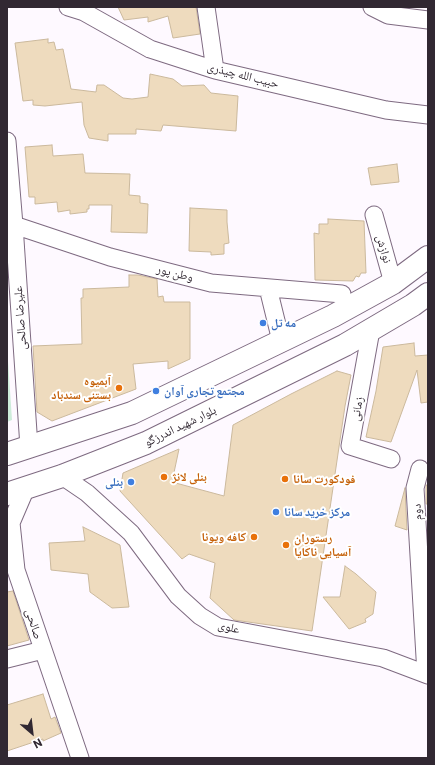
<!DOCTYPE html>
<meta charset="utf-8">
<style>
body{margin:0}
#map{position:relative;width:435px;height:765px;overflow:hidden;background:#fef9ff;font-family:Commissioner,sans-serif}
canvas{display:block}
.frame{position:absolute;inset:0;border:8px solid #312832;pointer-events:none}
.north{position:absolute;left:12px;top:713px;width:40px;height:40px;-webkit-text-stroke:3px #fff;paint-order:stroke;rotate:152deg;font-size:11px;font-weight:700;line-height:16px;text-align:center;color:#312832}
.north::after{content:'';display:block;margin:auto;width:14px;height:18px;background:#312832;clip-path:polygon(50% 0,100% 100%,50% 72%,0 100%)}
</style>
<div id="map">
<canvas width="435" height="765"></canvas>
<div class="frame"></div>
<div class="north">N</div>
</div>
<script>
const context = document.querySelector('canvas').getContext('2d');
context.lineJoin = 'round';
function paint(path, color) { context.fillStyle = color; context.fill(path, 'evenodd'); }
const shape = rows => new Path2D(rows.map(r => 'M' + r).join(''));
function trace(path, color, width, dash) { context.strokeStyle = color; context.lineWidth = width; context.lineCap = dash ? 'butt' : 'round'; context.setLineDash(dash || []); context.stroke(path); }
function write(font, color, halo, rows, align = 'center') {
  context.font = font + ' Commissioner,"Noto Naskh Arabic",sans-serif'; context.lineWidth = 4; context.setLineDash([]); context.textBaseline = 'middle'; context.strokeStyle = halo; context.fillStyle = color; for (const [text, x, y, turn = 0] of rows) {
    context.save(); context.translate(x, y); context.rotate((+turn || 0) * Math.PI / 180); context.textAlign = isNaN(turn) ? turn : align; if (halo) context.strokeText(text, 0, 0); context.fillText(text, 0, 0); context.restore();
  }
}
paint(shape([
 [7,346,12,420,7,422]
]), '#ceecda');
const building = shape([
 [118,7,196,7,200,34,173,38,168,16,148,22,148,17,124,20,118,7],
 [48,39,48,43,54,42,56,50,63,49,71,89,96,92,97,85,104,85,123,98,132,99,148,97,150,74,173,79,182,86,204,85,211,93,238,96,236,131,163,125,161,131,136,129,136,134,108,134,108,141,89,138,84,125,82,102,45,106,33,105,33,100,23,101,15,43,48,39],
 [52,145,53,156,83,154,85,173,130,174,129,195,140,196,140,203,148,204,147,233,111,232,112,205,89,205,89,209,87,209,87,212,70,214,70,210,58,212,57,202,35,204,35,197,29,197,25,147,52,145],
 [397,164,399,182,371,185,368,168,397,164],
 [190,208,227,210,227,222,229,243,224,244,224,254,211,255,211,252,189,251,190,208],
 [328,219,364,221,366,273,361,273,359,277,356,276,353,281,315,280,314,233,319,234,319,224,328,224,328,219],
 [129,275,138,275,157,279,158,297,163,296,164,302,190,302,190,359,168,369,168,361,133,364,136,389,52,421,37,412,33,346,82,344,81,298,83,298,83,289,129,287,129,275],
 [414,343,415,356,428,355,428,402,421,403,417,370,391,442,366,437,376,391,383,347,414,343],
 [337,371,351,375,345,406,312,631,234,620,210,598,215,563,189,554,182,559,120,491,123,473,179,449,172,482,224,496,233,425,291,394,337,371],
 [426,485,428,486,428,504,426,504,426,485],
 [405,488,405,489,407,530,395,526,405,488],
 [83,527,120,545,129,607,112,608,90,592,88,574,51,570,49,543,85,541,83,527],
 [345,566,356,574,376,592,373,614,365,619,366,622,349,629,323,597,340,597,345,566],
 [13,591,29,640,7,646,7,592,13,591],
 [43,694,51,719,55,717,61,733,43,741,43,739,7,751,7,705,43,694]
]);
paint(building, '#eedbbe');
trace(building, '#cbb99d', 1);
const minor = shape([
 [68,7,84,12,150,49,215,70,386,110,428,115],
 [206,7,215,70],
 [372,7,388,15,428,20],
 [7,141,14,225,29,447],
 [374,215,393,283],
 [14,225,110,257,211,283,342,294],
 [268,288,281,341],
 [371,330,350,446,391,459],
 [420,469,415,488,426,674],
 [62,476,87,493,131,533,178,596,200,616,218,627,383,658,428,675],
 [26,488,11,523,16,570,80,758],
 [7,659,43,650]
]);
const major = shape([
 [7,454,132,413,333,316,393,283,428,257],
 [7,494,62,476,146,443,345,345,413,305,428,294]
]);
trace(minor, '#7e6a81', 19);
trace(major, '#7e6a81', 24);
trace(minor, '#fff', 17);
trace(major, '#fff', 22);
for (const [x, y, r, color] of [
 [263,323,4,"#3f7fe0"],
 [119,388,4,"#e8710a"],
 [156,391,4,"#3f7fe0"],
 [164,477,4,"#e8710a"],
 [285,479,4,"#e8710a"],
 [131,482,4,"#3f7fe0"],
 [276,512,4,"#3f7fe0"],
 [254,537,4,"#e8710a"],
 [286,545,4,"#e8710a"]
]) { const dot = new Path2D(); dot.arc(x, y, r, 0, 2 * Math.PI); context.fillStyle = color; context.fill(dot); trace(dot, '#fff', 1.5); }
write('12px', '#312832', '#fff', [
 ["حبیب الله چیذری",243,75,14],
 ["نوازش",384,249,74],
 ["وطن پور",175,273,14],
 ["علیرضا صالحی",20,318,-94],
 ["زمانی",357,409,-80],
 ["بلوار شهید اندرزگو",180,426,-26],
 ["دوم",417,512,-93],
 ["صالحی",34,624,72],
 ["علوی",229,627,14]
]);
write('bold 12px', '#366cbe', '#fff', [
 ["مه تل",271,323],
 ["مجتمع تجاری آوان",164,391],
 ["بنلی",123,482,"right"],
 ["مرکز خرید سانا",284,512]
], 'left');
write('bold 12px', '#c56008', '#fff', [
 ["آبمیوه",111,381,"right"],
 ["بستنی سندباد",111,395,"right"],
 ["بنلی لانژ",172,477],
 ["فودکورت سانا",293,479],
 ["کافه ویونا",246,537,"right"],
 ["رستوران",294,538],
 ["آسیایی ناکایا",294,552]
], 'left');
</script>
